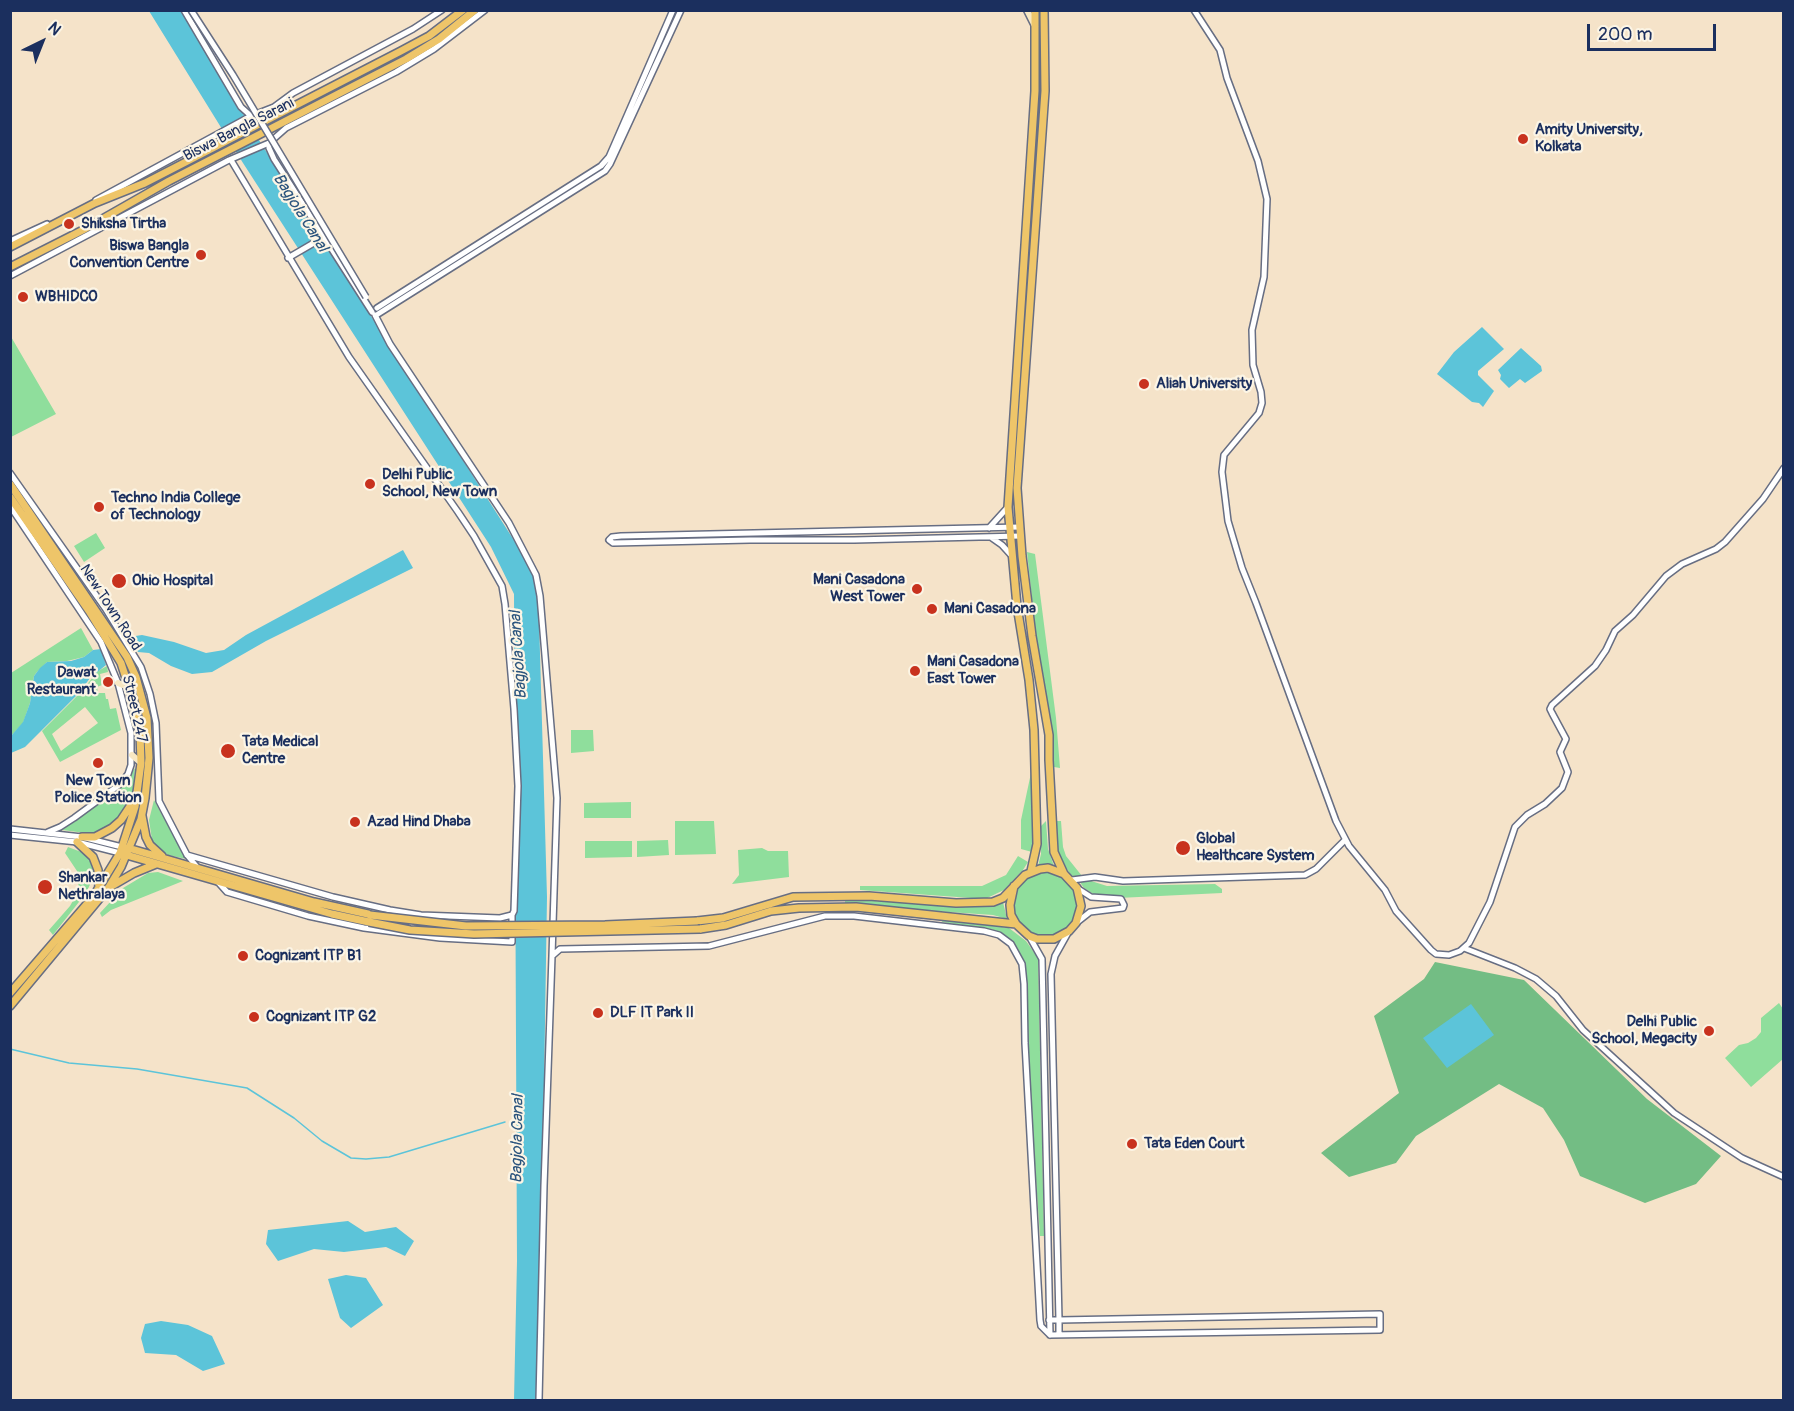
<!DOCTYPE html>
<style>
body{margin:0}
#map{position:relative;width:1794px;height:1411px;overflow:hidden;background:#f5e3c9;font-family:Pangolin,sans-serif}
canvas{display:block}
.frame{position:absolute;inset:0;border:12px solid #1b2f5e;pointer-events:none}
.north{position:absolute;left:12px;top:12px;width:60px;height:60px;-webkit-text-stroke:4px #fcf5e5;paint-order:stroke;rotate:43deg;font-size:16px;font-weight:700;line-height:24px;text-align:center;color:#1b2f5e}
.north::after{content:'';display:block;margin:auto;width:21px;height:27px;background:#1b2f5e;clip-path:polygon(50% 0,100% 100%,50% 72%,0 100%)}
.scale{position:absolute;left:1587px;top:24px;width:129px;height:27px;box-sizing:border-box;border:3px solid #1b2f5e;border-top:0;padding-left:8px;font-size:18px;line-height:21px;white-space:nowrap;color:#1b2f5e;-webkit-text-stroke:4px #fcf5e5;paint-order:stroke}
</style>
<div id="map">
<canvas width="1794" height="1411"></canvas>
<div class="frame"></div>
<div class="north">N</div>
<div class="scale">200 m</div>
</div>
<script>
const context = document.querySelector('canvas').getContext('2d');
context.lineJoin = 'round';
function paint(path, color) { context.fillStyle = color; context.fill(path, 'evenodd'); }
const shape = rows => new Path2D(rows.map(r => 'M' + r).join(''));
function trace(path, color, width, dash) { context.strokeStyle = color; context.lineWidth = width; context.lineCap = dash ? 'butt' : 'round'; context.setLineDash(dash || []); context.stroke(path); }
function write(font, color, halo, rows, align = 'center') {
  context.font = font + ' Pangolin,sans-serif'; context.lineWidth = 4.5; context.setLineDash([]); context.textBaseline = 'middle'; context.strokeStyle = halo; context.fillStyle = color; for (const [text, x, y, turn = 0] of rows) {
    context.save(); context.translate(x, y); context.rotate((+turn || 0) * Math.PI / 180); context.textAlign = isNaN(turn) ? turn : align; if (halo) context.strokeText(text, 0, 0); context.fillText(text, 0, 0); context.restore();
  }
}
paint(shape([
 [10,335,56,414,11,437,10,437],
 [96,533,105,548,84,562,74,546],
 [1027,552,1035,554,1056,718,1060,768,1054,767,1054,740,1036,636],
 [81,628,93,650,84,657,67,661,47,662,37,672,34,676,30,703,23,723,11,736,11,673],
 [107,666,108,672,100,674,102,685,97,687,98,693,105,693,106,699,108,699,110,709,116,708,121,730,60,762,42,731,80,693,98,671],
 [85,707,98,723,61,751,52,734],
 [571,730,593,730,594,751,571,753],
 [135,768,133,795,121,815,113,824,93,834,62,830,119,789],
 [1031,773,1033,849,1032,852,1021,849,1021,820],
 [154,800,186,859,168,855,159,849,152,840,149,820],
 [631,802,631,818,584,818,584,803],
 [675,821,714,821,716,854,675,855],
 [1046,821,1048,849,1054,866,1038,866,1041,854,1041,826],
 [1056,821,1061,821,1063,847,1066,856,1082,876,1075,877,1071,875,1058,856],
 [668,840,669,855,637,857,637,841],
 [585,841,632,841,632,857,585,858],
 [68,847,84,853,90,859,94,876,86,893,53,935,49,930,70,906,79,890,77,871,65,853],
 [762,848,768,851,788,851,789,877,732,884,739,875,738,850],
 [1018,856,1028,862,1023,870,1004,890,985,899,860,890,860,886,982,886,1006,875],
 '1013 904a33 33 0 1 1 66 0a33 33 0 1 1-66 0Z',
 [158,872,183,881,111,910,102,917,100,913,123,888,148,873],
 [1088,880,1107,886,1215,884,1222,889,1222,893,1118,898,1095,895,1084,888,1079,881],
 [845,899,962,907,991,906,1003,902,1007,919,993,915,845,905],
 [943,919,1009,928,1026,941,1038,958,1044,1236,1040,1236,1028,1066,1026,973,1023,961,1006,937,993,930,942,922],
 [1779,1003,1783,1009,1783,1059,1751,1087,1725,1058,1739,1045,1748,1043,1756,1038,1761,1032,1761,1018]
]), '#8fde9c');
paint(shape([
 [1435,962,1524,980,1647,1099,1721,1156,1696,1184,1645,1203,1580,1176,1564,1140,1543,1108,1499,1084,1416,1136,1396,1163,1349,1177,1321,1153,1399,1093,1374,1016,1424,979]
]), '#73bd84');
paint(shape([
 [149,11,181,11,262,145,517,545,538,584,547,897,539,1400,514,1400,517,1261,514,594,491,547,243,163],
 [1482,327,1504,349,1478,371,1478,375,1494,391,1483,407,1479,403,1472,402,1437,374,1454,352],
 [1521,348,1541,366,1542,371,1525,383,1520,379,1509,388,1500,379,1501,375,1498,370],
 [403,550,413,568,266,641,212,672,192,674,171,666,149,653,138,652,129,637,142,635,174,642,206,653,224,650,246,635],
 [101,649,106,665,90,678,79,693,25,747,11,753,11,736,23,722,30,703,34,676,40,668,47,662,71,661,84,657,93,650],
 [1471,1004,1494,1035,1447,1068,1423,1038],
 [348,1221,365,1232,396,1227,414,1241,405,1256,386,1247,344,1252,314,1249,278,1261,266,1244,268,1230],
 [346,1275,366,1278,383,1305,351,1328,340,1318,328,1279],
 [161,1321,188,1325,212,1336,225,1364,203,1371,176,1355,145,1353,141,1338,145,1324]
]), '#5cc4d9');
trace(shape([
 [10,1049,69,1063,137,1069,247,1088,294,1118,322,1141,351,1158,366,1159,389,1157,505,1122]
]), '#5cc4d9', 1.5);
const tertiary = shape([
 [184,10,241,107,251,116],
 [1194,10,1220,50,1227,78,1258,161,1267,199,1264,277,1252,330,1253,365,1261,392,1262,403,1259,413,1224,455,1222,472,1228,521,1242,568,1256,603,1336,821,1349,846,1385,890,1396,911,1431,950,1436,954,1449,955,1460,951,1469,943,1490,902,1515,827,1527,815,1545,804,1562,788,1568,772,1560,752,1566,739,1552,713,1550,709,1552,705,1595,666,1606,650,1615,631,1633,615,1666,576,1682,564,1716,549,1725,542,1763,499,1784,468],
 [96,200,251,116,274,107,293,93,413,29,442,10],
 [10,241,47,224],
 [288,258,324,237],
 [10,276,229,160,269,143],
 [377,308,601,166,609,157,673,10],
 [372,312,274,159,269,148,269,143,286,128,396,72,434,49,485,10],
 [378,314,605,171,610,164,681,10],
 [375,315,390,344,509,523,536,575,540,596,557,798,552,956],
 [10,473,105,608,141,667,150,694,156,723,159,801,187,855,198,868],
 [10,506,101,642,118,683,131,733,131,765,128,774,119,785,74,818,60,827,48,832],
 [1020,527,621,536,612,537,609,540,613,543,750,540,854,540,1021,536],
 [989,528,1008,507],
 [992,538,1002,545,1012,556],
 [10,829,82,837,122,847],
 [10,835,77,842,120,853],
 [187,855,333,897,390,910,421,915,500,918,512,915,514,911,518,786,514,709,505,604,502,586,474,536,458,512,349,357,231,160],
 [1072,880,1095,877,1123,881,1305,875,1316,869,1345,840],
 [218,882,227,892,308,916,364,928,440,938,512,942,512,915],
 [1076,923,1090,912,1123,908,1124,905,1121,899,1091,897,1077,888],
 [1029,936,1042,959,1050,1335,1380,1330,1380,1314,1059,1320,1051,974,1055,956,1069,931],
 [1464,948,1515,968,1536,979,1556,996,1583,1030,1674,1113,1742,1158,1784,1177],
 [1049,1320,1059,1320,1059,1335],
 [539,1400,544,1186,552,956,560,949,709,946,825,916,854,916,984,931,999,935,1011,944,1022,964,1024,984,1025,1043,1040,1320,1041,1326,1050,1335]
]);
const secondary = shape([
 [1027,10,1035,26],
 [118,683,130,688],
 [132,755,141,763]
]);
const primary = shape([
 [1044,10,1045,91,1017,488,1022,556,1032,636,1049,735,1049,760,1054,852,1064,874],
 [10,247,95,203,145,183,401,51,429,36,463,10],
 [10,267,83,230,169,181,406,59,439,39,475,10],
 [10,484,127,657,136,677,147,718,149,758,145,798,141,819,121,867,109,887,10,1006],
 [10,497,89,611,121,663,133,700,140,733,141,763,135,807,120,853,93,897,10,993],
 [142,816,146,837,150,845,162,856],
 [82,837,95,837,112,828,121,820,135,799],
 [77,842,93,857,98,870,99,889],
 [128,848,314,902,368,914],
 [123,854,332,914,369,922],
 [1031,871,1037,844,1034,730,1029,680,1017,606,1008,507,1035,91,1035,10],
 [110,887,134,873,156,864],
 [697,921,723,918,793,897,869,896,956,903,993,902,1003,898,1025,875,1040,869,1048,868,1064,874,1077,888,1081,906,1076,923,1069,931,1054,939,1037,939,1029,936,1016,924,1011,915,1010,905,1014,886],
 [700,929,726,925,771,911,799,908,856,907,1016,924]
]);
trace(tertiary, '#676e83', 8);
trace(secondary, '#676e83', 9);
trace(primary, '#676e83', 10);
trace(tertiary, '#fff', 5);
trace(secondary, '#f8e8c3', 6);
trace(primary, '#eec569', 7);
const tertiaryBridge = shape([
 [191,10,233,75,366,297]
]);
const primaryBridge = shape([
 [370,915,466,926,605,925,697,921],
 [369,922,410,930,474,934,700,929]
]);
trace(tertiaryBridge, '#676e83', 8, []);
trace(primaryBridge, '#676e83', 10, []);
trace(tertiaryBridge, '#fff', 5);
trace(primaryBridge, '#eec569', 7);
for (const [x, y, r, color] of [
 [1523,139,6,"#c8321e"],
 [69,224,6,"#c8321e"],
 [201,255,6,"#c8321e"],
 [23,297,6,"#c8321e"],
 [1144,384,6,"#c8321e"],
 [370,484,6,"#c8321e"],
 [99,507,6,"#c8321e"],
 [119,581,8,"#c8321e"],
 [917,589,6,"#c8321e"],
 [932,609,6,"#c8321e"],
 [915,671,6,"#c8321e"],
 [108,682,6,"#c8321e"],
 [228,751,8,"#c8321e"],
 [98,763,6,"#c8321e"],
 [355,822,6,"#c8321e"],
 [1183,848,8,"#c8321e"],
 [45,887,8,"#c8321e"],
 [243,956,6,"#c8321e"],
 [598,1013,6,"#c8321e"],
 [254,1017,6,"#c8321e"],
 [1709,1031,6,"#c8321e"],
 [1132,1144,6,"#c8321e"]
]) { const dot = new Path2D(); dot.arc(x, y, r, 0, 2 * Math.PI); context.fillStyle = color; context.fill(dot); trace(dot, '#fcf5e5', 2); }
write('15px', '#1b2f5e', '#fcf5e5', [
 ["Biswa Bangla Sarani",239,130,-27],
 ["New Town Road",110,608,57],
 ["Street 247",134,709,77]
]);
write('bold 15px', '#1b2f5e', '#fcf5e5', [
 ["Amity University,",1535,130],
 ["Kolkata",1535,147],
 ["Shiksha Tirtha",81,224],
 ["Biswa Bangla",189,246,"right"],
 ["Convention Centre",189,263,"right"],
 ["WBHIDCO",35,297],
 ["Aliah University",1156,384],
 ["Delhi Public",382,475],
 ["School, New Town",382,492],
 ["Techno India College",111,498],
 ["of Technology",111,515],
 ["Mani Casadona",905,580,"right"],
 ["West Tower",905,597,"right"],
 ["Ohio Hospital",132,581],
 ["Mani Casadona",944,609],
 ["Mani Casadona",927,662],
 ["East Tower",927,679],
 ["Dawat",96,673,"right"],
 ["Restaurant",96,690,"right"],
 ["Tata Medical",242,742],
 ["Centre",242,759],
 ["New Town",98,781,"center"],
 ["Police Station",98,798,"center"],
 ["Azad Hind Dhaba",367,822],
 ["Global",1196,839],
 ["Healthcare System",1196,856],
 ["Shankar",58,878],
 ["Nethralaya",58,895],
 ["Cognizant ITP B1",255,956],
 ["DLF IT Park II",610,1013],
 ["Cognizant ITP G2",266,1017],
 ["Delhi Public",1697,1022,"right"],
 ["School, Megacity",1697,1039,"right"],
 ["Tata Eden Court",1144,1144]
], 'left');
write('italic 16px', '#2b547d', '#fcf5e5', [
 ["Bagjola Canal",300,213,58],
 ["Bagjola Canal",519,655,-94],
 ["Bagjola Canal",518,1139,-89]
]);
</script>
